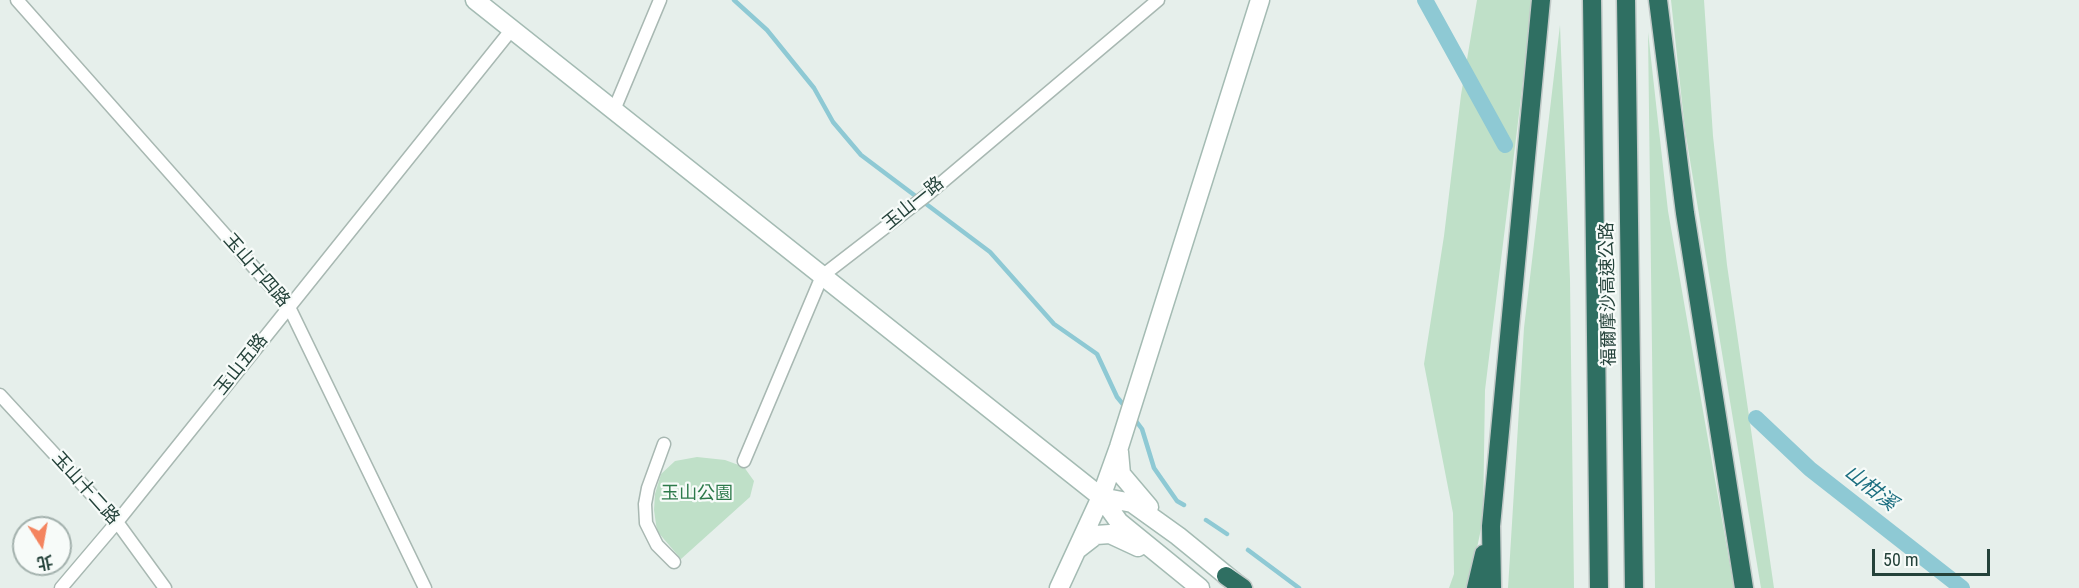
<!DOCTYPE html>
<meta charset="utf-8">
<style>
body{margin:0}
#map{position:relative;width:2079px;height:588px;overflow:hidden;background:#e6efeb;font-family:"Roboto Condensed","Noto Sans TC",sans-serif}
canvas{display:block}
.north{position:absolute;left:12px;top:516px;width:60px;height:60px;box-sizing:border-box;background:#f7fbf9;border:2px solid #a3b1ad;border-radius:50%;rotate:169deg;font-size:16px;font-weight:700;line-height:24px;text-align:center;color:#24423a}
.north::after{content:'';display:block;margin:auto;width:21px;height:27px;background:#f4845f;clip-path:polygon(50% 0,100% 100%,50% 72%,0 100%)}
.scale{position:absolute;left:1872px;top:549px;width:118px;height:27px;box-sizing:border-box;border:3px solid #24423a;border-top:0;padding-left:8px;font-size:18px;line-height:21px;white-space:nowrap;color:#24423a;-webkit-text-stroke:4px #f7fbf9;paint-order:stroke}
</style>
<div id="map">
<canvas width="2079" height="588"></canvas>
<div class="north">北</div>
<div class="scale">50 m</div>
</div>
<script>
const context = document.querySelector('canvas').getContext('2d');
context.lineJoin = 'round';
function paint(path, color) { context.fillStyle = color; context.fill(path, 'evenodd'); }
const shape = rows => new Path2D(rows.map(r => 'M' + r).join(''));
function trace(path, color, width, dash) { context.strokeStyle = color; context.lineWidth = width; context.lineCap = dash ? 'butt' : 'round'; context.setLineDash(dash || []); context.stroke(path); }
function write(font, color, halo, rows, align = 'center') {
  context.font = font + ' "Roboto Condensed","Noto Sans TC",sans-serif'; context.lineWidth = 4.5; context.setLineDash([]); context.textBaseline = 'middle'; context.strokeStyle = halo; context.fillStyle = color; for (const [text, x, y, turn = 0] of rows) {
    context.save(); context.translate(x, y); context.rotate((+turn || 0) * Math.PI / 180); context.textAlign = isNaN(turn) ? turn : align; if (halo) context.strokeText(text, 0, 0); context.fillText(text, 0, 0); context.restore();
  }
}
paint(shape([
 [1477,0,1533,0,1485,390,1483,519,1470,582,1467,588,1449,588,1454,574,1453,513,1424,364,1444,236,1461,95],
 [1671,0,1704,0,1713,136,1727,265,1774,588,1761,588,1685,130],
 [1560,25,1570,280,1574,588,1508,588,1524,328],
 [1648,32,1668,211,1734,588,1655,588],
 [697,457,725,460,744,467,754,481,750,497,681,559,657,531,654,510,655,494,661,474,675,461]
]), '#bfe0c8');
trace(shape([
 [734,0,767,30,814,88,833,122,861,155,990,252,1054,324,1097,354,1117,397,1126,408],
 [1133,417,1142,429,1154,468,1177,501,1184,505],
 [1206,520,1227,534],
 [1248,550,1299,588]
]), '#8ec9d4', 4.5);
trace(shape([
 [1425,0,1505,145],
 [1756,418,1810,469,1962,588]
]), '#8ec9d4', 16);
const street = shape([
 [17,0,289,307,425,588],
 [614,110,660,0],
 [0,395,117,522,165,588],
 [664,444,648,488,645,504,646,523,657,545,674,562],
 [744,461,822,276,927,195,1158,0],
 [61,588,117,522,512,29]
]);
const secondary = shape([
 [475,0,1101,497,1119,522,1200,588],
 [1119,452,1121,474,1149,507],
 [1101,497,1132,503,1178,536,1238,585],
 [1078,549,1096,535,1110,534,1138,547],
 [1059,588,1101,497,1119,447,1260,0]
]);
const highway = shape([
 [1592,0,1599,588],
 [1626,0,1634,588],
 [1658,0,1685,213,1744,588],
 [1226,576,1243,588],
 [1476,588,1484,554],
 [1492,588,1491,526,1541,0]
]);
trace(street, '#a8b8b2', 15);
trace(secondary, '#a4bbb3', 21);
trace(highway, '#c2cac8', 21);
trace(street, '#fff', 12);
trace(secondary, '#fff', 18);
trace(highway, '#2f6f62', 18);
write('18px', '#24423a', '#f7fbf9', [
 ["玉山一路",914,204,-39],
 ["玉山十四路",256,271,49],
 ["福爾摩沙高速公路",1609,294,-91],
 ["玉山五路",242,365,-51],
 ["玉山十二路",85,489,48]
]);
write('18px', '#2d7a4b', '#f7fbf9', [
 ["玉山公園",697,494]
]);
write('italic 20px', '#1c6f80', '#f7fbf9', [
 ["山柑溪",1870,489,38]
]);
</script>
